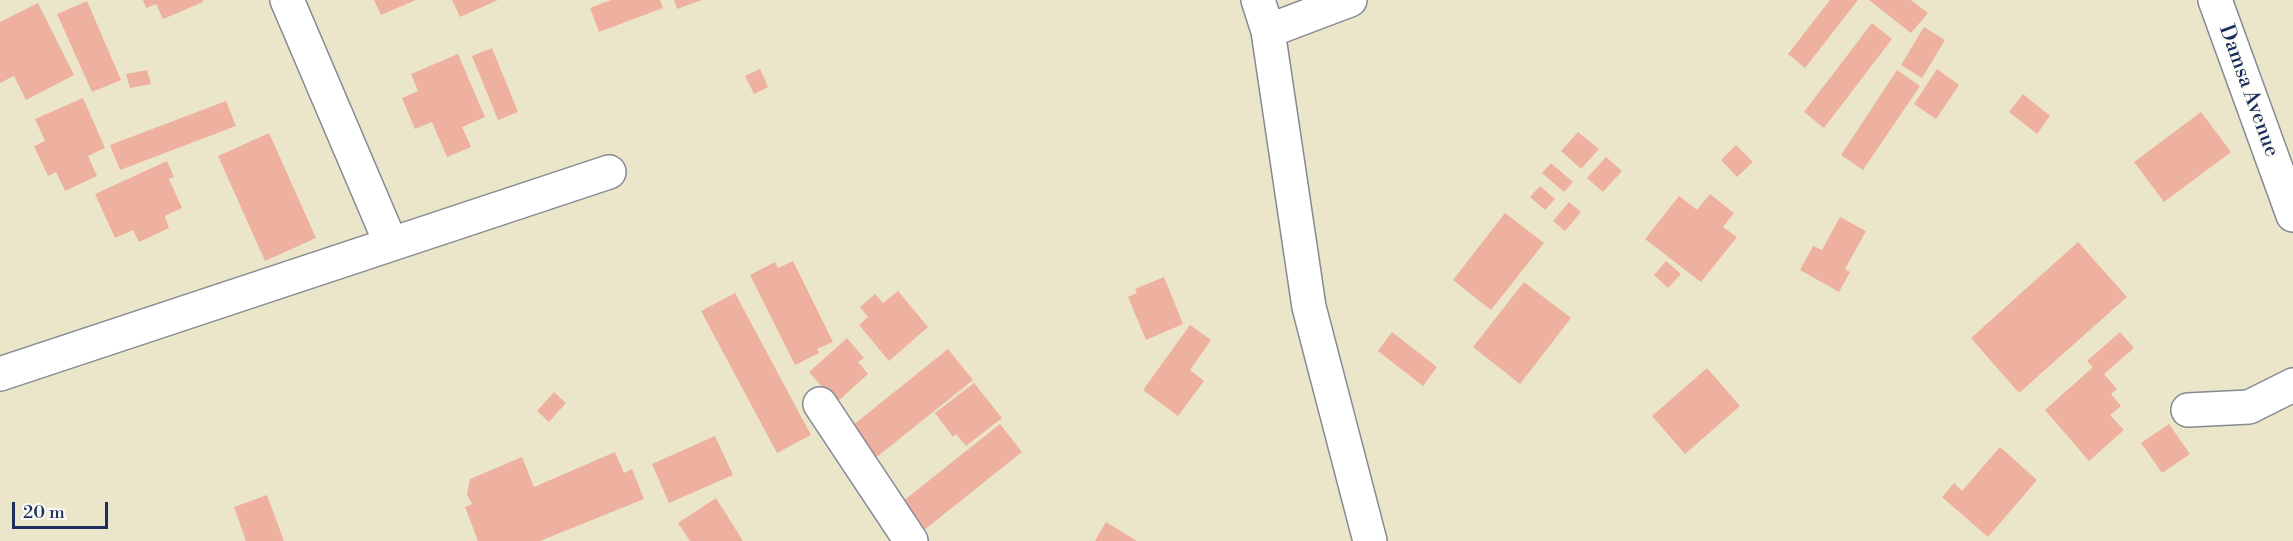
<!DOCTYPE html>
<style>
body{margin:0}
#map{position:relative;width:2293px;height:541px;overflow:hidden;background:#ebe6c9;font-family:"Libre Bodoni",serif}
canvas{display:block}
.scale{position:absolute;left:12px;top:502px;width:96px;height:27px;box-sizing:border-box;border:3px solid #1b2f5e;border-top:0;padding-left:8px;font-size:18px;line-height:21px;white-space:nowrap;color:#1b2f5e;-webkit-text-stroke:4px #fdfcf7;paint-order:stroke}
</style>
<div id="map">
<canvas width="2293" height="541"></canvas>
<div class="scale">20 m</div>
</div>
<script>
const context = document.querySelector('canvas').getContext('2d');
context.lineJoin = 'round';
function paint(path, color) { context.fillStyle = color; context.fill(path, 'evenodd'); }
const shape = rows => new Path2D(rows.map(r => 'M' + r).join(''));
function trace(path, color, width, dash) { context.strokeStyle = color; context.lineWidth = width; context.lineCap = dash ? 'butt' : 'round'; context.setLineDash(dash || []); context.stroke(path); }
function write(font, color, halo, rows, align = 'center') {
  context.font = font + ' "Libre Bodoni",serif'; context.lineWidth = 4.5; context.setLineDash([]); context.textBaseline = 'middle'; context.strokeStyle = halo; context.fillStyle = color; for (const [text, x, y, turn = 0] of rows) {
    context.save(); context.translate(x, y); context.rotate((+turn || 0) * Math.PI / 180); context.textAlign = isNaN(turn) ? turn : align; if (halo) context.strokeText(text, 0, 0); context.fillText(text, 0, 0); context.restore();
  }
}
paint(shape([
 [143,0,203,0,203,2,163,19,156,4,146,8],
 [374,0,416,0,381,15],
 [452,0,498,0,460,17],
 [611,0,660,0,663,8,599,32,590,8],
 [674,0,702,0,677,9],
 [1830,0,1858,0,1805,68,1788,54],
 [1869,0,1911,0,1928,13,1911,33],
 [87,1,121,80,92,92,57,14],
 [38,3,74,75,26,100,14,76,0,83,0,22],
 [1872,23,1892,39,1824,128,1804,112],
 [1924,27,1945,40,1922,78,1901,65],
 [492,48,518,112,498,120,472,56],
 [458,54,485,117,462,127,471,147,447,157,432,122,415,129,402,98,418,91,411,74],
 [760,69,768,87,754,94,745,76],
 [1937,69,1959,85,1936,119,1914,104],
 [147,70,151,84,130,88,126,74],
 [1897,70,1920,86,1863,170,1841,155],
 [2023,94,2050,116,2037,134,2009,112],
 [83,98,105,148,88,156,97,176,65,191,56,172,48,176,34,146,45,141,35,119],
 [226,101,236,126,120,170,110,145],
 [2201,112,2231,152,2164,202,2134,162],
 [1578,132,1599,149,1581,169,1561,151],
 [269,133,316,238,265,261,218,156],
 [1736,145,1753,162,1737,177,1721,160],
 [1606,157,1622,171,1603,192,1587,178],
 [167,161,174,177,169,179,182,208,165,216,169,228,139,242,133,230,115,238,95,194],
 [1551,163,1573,182,1564,192,1542,173],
 [1540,186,1555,199,1545,210,1530,197],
 [1710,194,1734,213,1723,227,1737,237,1701,282,1645,239,1679,196,1697,210],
 [1569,202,1581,212,1565,231,1553,221],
 [1505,213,1544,243,1491,310,1453,280],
 [1840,217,1866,231,1845,269,1850,272,1839,292,1800,270,1813,246,1822,250],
 [2078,242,2127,297,2019,393,1971,338],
 [793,261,833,342,817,349,819,353,795,365,750,275,775,262,778,268],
 [1666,261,1681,274,1668,288,1654,275],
 [1164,277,1183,324,1146,340,1128,297,1137,293,1135,289],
 [1524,282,1571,318,1520,384,1473,347],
 [898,291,928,327,889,361,859,325,868,317,860,307,875,294,883,303],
 [735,293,811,435,777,453,701,311],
 [1190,325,1211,340,1190,370,1204,381,1178,416,1143,390],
 [1392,332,1437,367,1423,386,1378,351],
 [2120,332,2134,348,2104,374,2117,389,2111,394,2121,406,2110,415,2124,430,2089,461,2045,410,2093,367,2087,361],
 [847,338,864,358,858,362,868,374,836,403,809,372],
 [948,349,973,380,868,464,843,433],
 [1707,368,1740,406,1685,454,1652,416],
 [974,383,1002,418,966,446,956,434,953,437,935,413],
 [554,392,566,403,549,422,537,411],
 [1000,424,1022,452,919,534,897,506],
 [2169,424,2190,454,2162,473,2141,443],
 [715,436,733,475,669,503,652,464],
 [2000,447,2037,480,1988,537,1942,497,1954,483,1962,491],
 [615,452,624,473,632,469,644,499,540,541,478,541,465,507,472,504,467,494,470,479,522,457,534,487],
 [267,495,284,541,246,541,234,507],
 [716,498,743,541,690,541,678,523],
 [1106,522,1137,541,1095,541]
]), '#eeb19f');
const street = shape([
 [287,0,391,244],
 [1258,0,1268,31,1309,307,1370,541],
 [2215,0,2293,215],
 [1268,31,1350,0],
 [0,374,609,172],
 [820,404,911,541],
 [2188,410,2249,407,2293,385]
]);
trace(street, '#838a94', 36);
trace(street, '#fff', 33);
write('21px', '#1b2f5e', '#fdfcf7', [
 ["Damsa Avenue",2248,91,70]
]);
</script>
